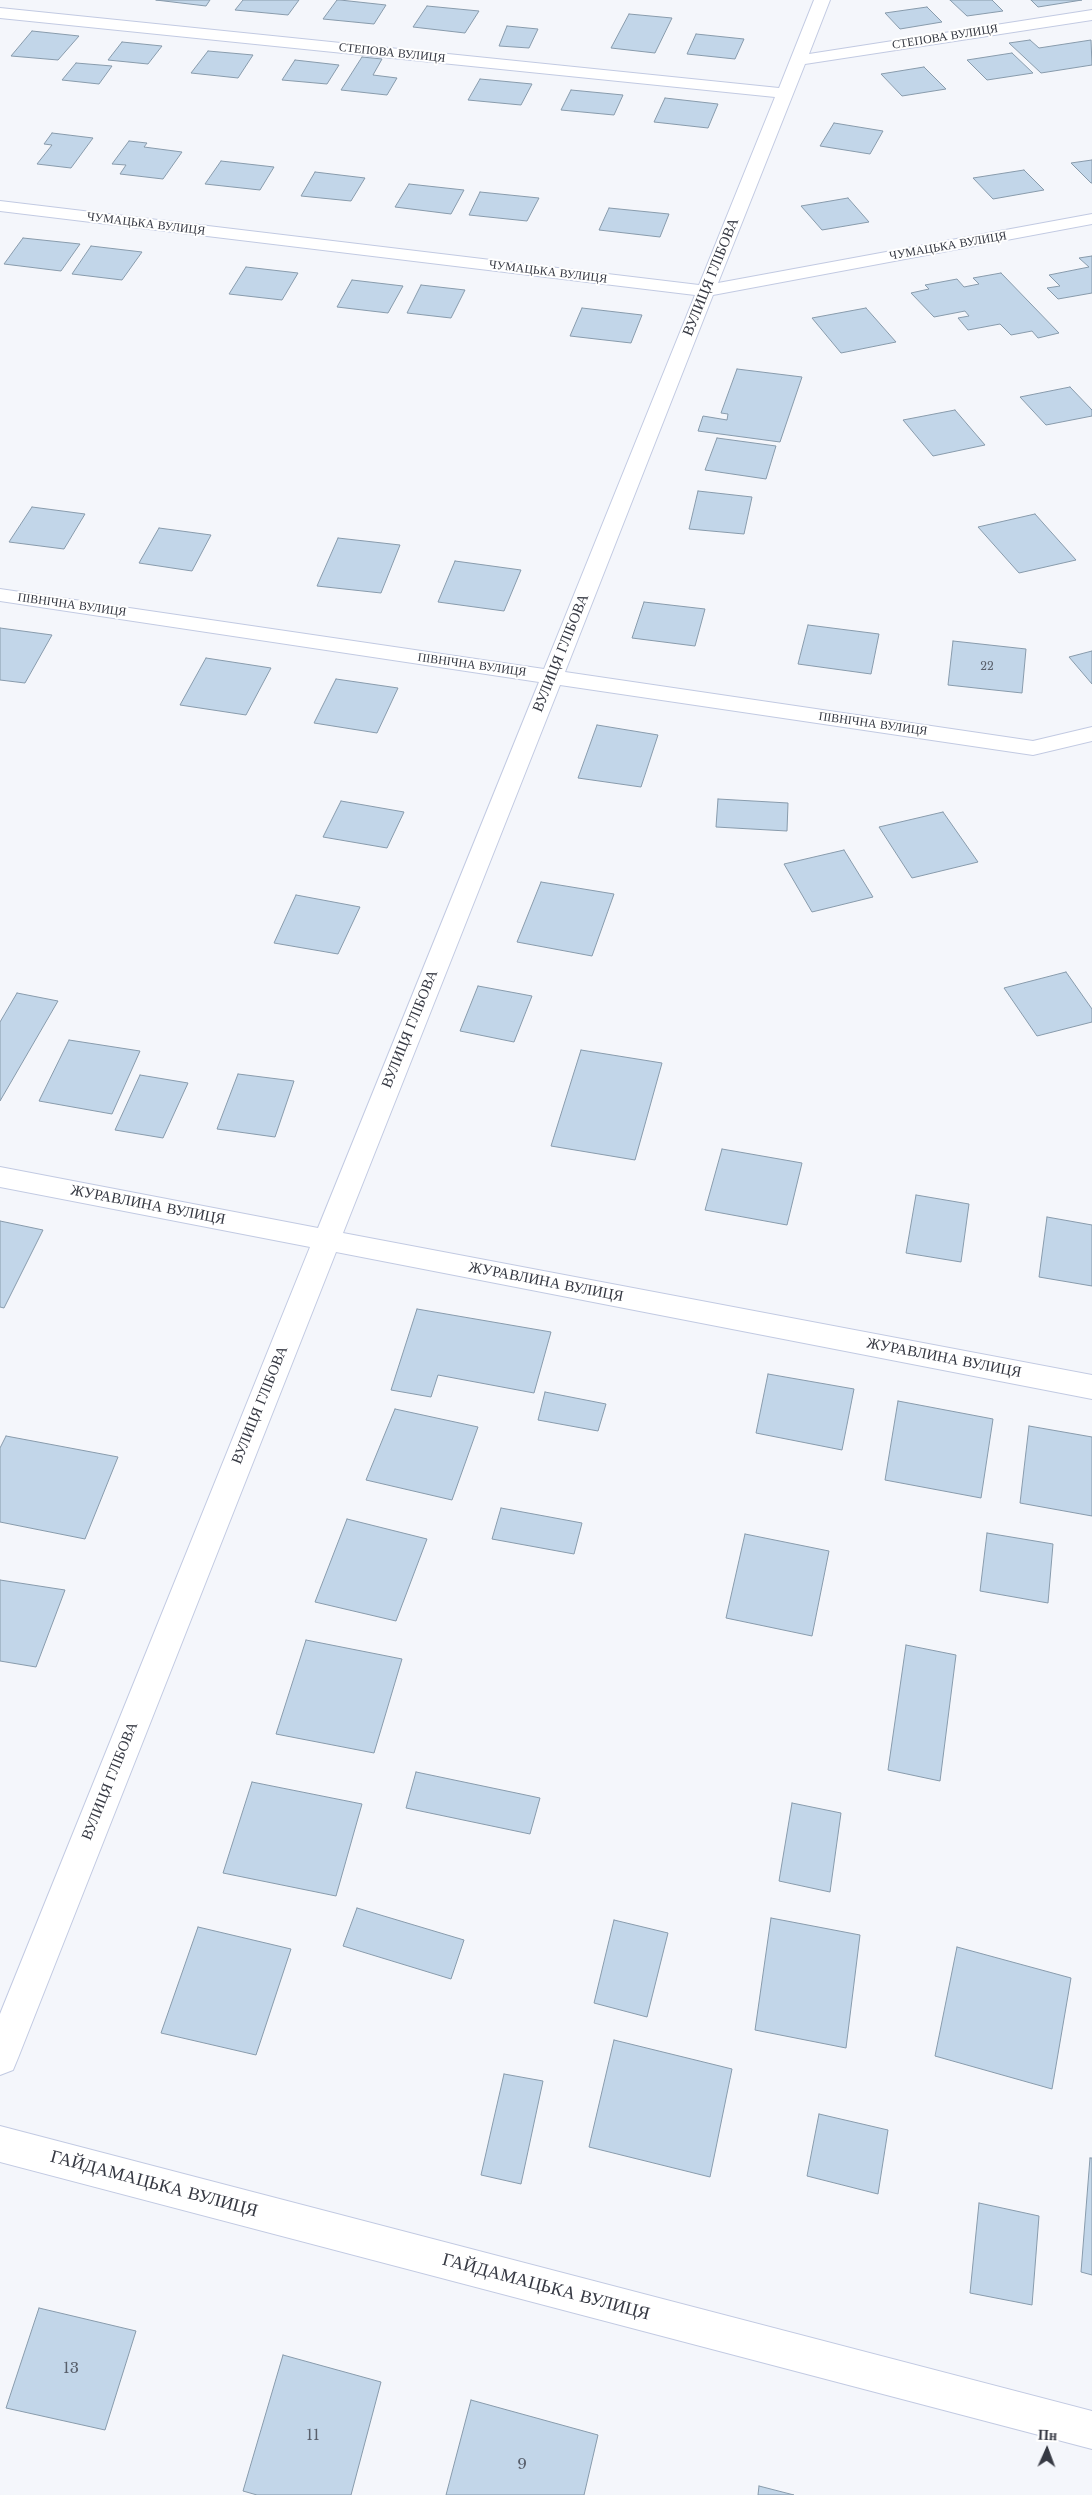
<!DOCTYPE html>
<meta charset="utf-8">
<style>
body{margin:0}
#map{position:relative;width:1092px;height:2495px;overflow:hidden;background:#f4f6fb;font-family:"Libre Baskerville",serif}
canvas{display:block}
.north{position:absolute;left:1022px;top:2425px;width:50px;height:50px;-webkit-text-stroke:4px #fff;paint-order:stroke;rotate:2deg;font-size:14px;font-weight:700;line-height:20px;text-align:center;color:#363943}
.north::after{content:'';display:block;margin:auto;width:18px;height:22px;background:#363943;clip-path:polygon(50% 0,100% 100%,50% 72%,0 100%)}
</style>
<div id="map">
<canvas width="1092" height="2495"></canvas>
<div class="north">Пн</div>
</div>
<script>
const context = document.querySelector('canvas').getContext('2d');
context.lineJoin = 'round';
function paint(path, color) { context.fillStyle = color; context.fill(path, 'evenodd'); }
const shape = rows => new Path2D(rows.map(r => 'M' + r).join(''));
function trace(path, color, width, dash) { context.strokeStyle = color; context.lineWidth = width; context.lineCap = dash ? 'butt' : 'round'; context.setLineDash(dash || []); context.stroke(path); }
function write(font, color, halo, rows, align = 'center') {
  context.font = font + ' "Libre Baskerville",serif'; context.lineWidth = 4; context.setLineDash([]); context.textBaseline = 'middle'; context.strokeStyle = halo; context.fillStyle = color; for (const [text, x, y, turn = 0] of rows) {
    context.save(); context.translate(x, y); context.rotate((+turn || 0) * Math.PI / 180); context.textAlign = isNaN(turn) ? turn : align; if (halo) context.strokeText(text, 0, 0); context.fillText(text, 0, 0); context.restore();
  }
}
const building = shape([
 [156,0,210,0,206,6,156,0],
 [243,0,299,0,288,15,235,10,243,0],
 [337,0,340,0,386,5,374,24,323,19,337,0],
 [950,0,992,0,1003,11,967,16,950,0],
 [1031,0,1082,0,1038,7,1031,0],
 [427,6,479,11,465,33,413,27,427,6],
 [927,7,942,22,900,29,885,13,927,7],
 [629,14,672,18,655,53,611,48,629,14],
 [507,26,538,29,529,48,499,46,507,26],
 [32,31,79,36,58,60,11,56,32,31],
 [696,34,744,39,735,59,687,54,696,34],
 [1030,40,1039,48,1091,40,1092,65,1041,73,1009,43,1030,40],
 [122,42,162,46,148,64,108,60,122,42],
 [208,51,253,55,238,78,191,73,208,51],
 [1012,53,1033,73,987,80,967,60,1012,53],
 [362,57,382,59,373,75,397,78,387,95,341,90,362,57],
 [295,60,339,65,327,84,282,80,295,60],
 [76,63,112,66,99,84,62,80,76,63],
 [924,67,946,89,902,96,881,74,924,67],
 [480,79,532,84,521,105,468,100,480,79],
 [571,90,623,95,614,115,561,110,571,90],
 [665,98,718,104,708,128,654,122,665,98],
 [834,123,883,131,870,154,820,146,834,123],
 [52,133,93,138,71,168,37,164,52,145,44,144,52,133],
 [129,141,147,143,144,147,182,152,163,179,120,174,126,165,112,164,129,141],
 [1092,160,1092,183,1091,183,1071,163,1092,160],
 [221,161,274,167,260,190,205,184,221,161],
 [1024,170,1044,190,993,199,973,178,1024,170],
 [315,172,365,178,351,201,301,196,315,172],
 [409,184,464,190,451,214,395,207,409,184],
 [480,192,539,198,527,221,469,215,480,192],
 [848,198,869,222,822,230,801,206,848,198],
 [609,208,669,214,660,237,599,230,609,208],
 [23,238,80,244,61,271,4,264,23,238],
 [91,246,142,252,122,280,72,274,91,246],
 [1092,256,1092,293,1058,299,1047,288,1060,286,1049,275,1089,267,1079,258,1092,256],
 [246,267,298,273,282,300,229,294,246,267],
 [1001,273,1059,333,1038,338,1032,331,1011,335,1000,324,968,330,958,318,969,316,965,311,934,317,911,293,929,289,925,285,957,279,964,287,979,284,973,278,1001,273],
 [352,280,403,286,388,313,337,307,352,280],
 [421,285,465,290,451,318,407,313,421,285],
 [582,308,642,315,631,343,570,336,582,308],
 [866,308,896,342,841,353,812,318,866,308],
 [737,369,802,377,780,442,698,431,703,416,727,420,728,414,721,413,737,369],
 [1070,387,1092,410,1092,416,1046,425,1020,397,1070,387],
 [955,410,985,445,933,456,903,420,955,410],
 [717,438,776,446,766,479,705,470,717,438],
 [698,491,752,497,744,534,689,529,698,491],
 [32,507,85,514,64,549,9,542,32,507],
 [1035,514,1076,560,1019,573,978,527,1035,514],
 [159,528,211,535,192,571,139,563,159,528],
 [338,538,400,545,381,593,317,586,338,538],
 [455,561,521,570,504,611,438,602,455,561],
 [644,602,705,609,695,646,632,638,644,602],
 [808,625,879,634,871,674,798,664,808,625],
 [0,628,52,635,25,683,0,680,0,628],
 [953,641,1026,649,1022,693,948,685,953,641],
 [1092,651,1092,684,1069,657,1092,651],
 [206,658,271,668,246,715,180,705,206,658],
 [336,679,398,688,377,733,314,723,336,679],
 [597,725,658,735,641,787,578,778,597,725],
 [718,799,788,803,787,831,716,827,718,799],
 [341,801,404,812,387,848,323,837,341,801],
 [943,812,978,862,912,878,879,827,943,812],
 [844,850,873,897,812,912,784,864,844,850],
 [541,882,614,894,592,956,517,942,541,882],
 [296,895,360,907,338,954,274,943,296,895],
 [1066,972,1092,1009,1092,1022,1037,1036,1004,988,1066,972],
 [478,986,532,996,514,1042,460,1031,478,986],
 [17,993,58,1001,0,1101,0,1022,17,993],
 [69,1040,140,1051,112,1114,39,1101,69,1040],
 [581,1050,662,1063,635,1160,551,1146,581,1050],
 [238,1074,294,1081,275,1137,217,1129,238,1074],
 [140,1075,188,1083,163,1138,115,1130,140,1075],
 [722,1149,802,1163,787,1225,705,1210,722,1149],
 [916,1195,969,1204,961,1262,906,1253,916,1195],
 [1047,1217,1092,1225,1092,1286,1039,1277,1047,1217],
 [0,1221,43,1230,4,1308,0,1307,0,1221],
 [417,1309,551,1332,534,1393,438,1375,431,1397,391,1390,417,1309],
 [768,1374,854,1389,842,1450,756,1433,768,1374],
 [545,1392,606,1404,598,1431,538,1420,545,1392],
 [898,1401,993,1419,981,1498,885,1480,898,1401],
 [395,1409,478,1427,452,1500,366,1480,395,1409],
 [1029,1426,1092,1437,1092,1516,1020,1503,1029,1426],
 [6,1436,118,1457,85,1539,0,1522,0,1448,6,1436],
 [501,1508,582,1523,574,1554,492,1539,501,1508],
 [347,1519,427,1539,396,1621,315,1602,347,1519],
 [987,1533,1053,1544,1048,1603,980,1591,987,1533],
 [745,1534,829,1551,812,1636,726,1618,745,1534],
 [0,1580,65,1590,36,1667,0,1661,0,1580],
 [306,1640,402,1659,374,1753,276,1734,306,1640],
 [906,1645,956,1655,940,1781,888,1770,906,1645],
 [416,1772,540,1798,530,1834,406,1808,416,1772],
 [252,1782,362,1804,336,1896,223,1873,252,1782],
 [792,1803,841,1813,830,1892,779,1881,792,1803],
 [357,1908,464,1940,451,1979,343,1946,357,1908],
 [771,1918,860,1935,846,2048,755,2030,771,1918],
 [614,1920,668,1933,647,2017,594,2003,614,1920],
 [198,1927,291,1949,256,2055,161,2033,198,1927],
 [957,1947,1071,1978,1052,2089,935,2056,957,1947],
 [614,2040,732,2069,710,2177,589,2147,614,2040],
 [504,2074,543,2081,521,2184,481,2175,504,2074],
 [819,2114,888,2130,878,2194,807,2176,819,2114],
 [1090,2158,1092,2158,1092,2275,1081,2272,1090,2158],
 [979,2203,1039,2216,1032,2305,970,2293,979,2203],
 [39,2308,136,2331,105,2430,6,2408,39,2308],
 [283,2355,381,2382,351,2495,257,2495,243,2491,283,2355],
 [471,2400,598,2435,584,2495,446,2495,471,2400],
 [759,2486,794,2495,758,2495,759,2486]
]);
paint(building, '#c2d6e9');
trace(building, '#889bac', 1);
const street = shape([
 [814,0,830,0,809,54,1092,10,1092,20,805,64,718,283,1092,214,1092,224,713,295,565,672,1033,741,1092,727,1092,741,1033,755,560,685,343,1233,1092,1375,1092,1399,336,1252,18,2058,13,2070,0,2075,0,2014,310,1247,0,1187,0,1167,318,1228,539,682,0,601,0,589,544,669,695,295,0,211,0,201,699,285,775,97,0,18,0,8,779,88,814,0],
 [0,2126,1092,2411,1092,2449,0,2162,0,2126]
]);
trace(street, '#c2cae2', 2);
paint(street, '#fff');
write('11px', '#59606c', null, [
 ["22",987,667]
]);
write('12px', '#363943', '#fff', [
 ["СТЕПОВА ВУЛИЦЯ",945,37,-9],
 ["СТЕПОВА ВУЛИЦЯ",392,53,6],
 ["ЧУМАЦЬКА ВУЛИЦЯ",146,224,7],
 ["ЧУМАЦЬКА ВУЛИЦЯ",948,246,-10],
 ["ЧУМАЦЬКА ВУЛИЦЯ",548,272,7],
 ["ПІВНІЧНА ВУЛИЦЯ",72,605,8],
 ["ПІВНІЧНА ВУЛИЦЯ",472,665,8],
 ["ПІВНІЧНА ВУЛИЦЯ",873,724,8]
]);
write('15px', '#363943', '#fff', [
 ["ВУЛИЦЯ ГЛІБОВА",711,277,-68],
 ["ВУЛИЦЯ ГЛІБОВА",561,653,-68],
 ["ВУЛИЦЯ ГЛІБОВА",410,1029,-68],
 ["ЖУРАВЛИНА ВУЛИЦЯ",148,1205,11],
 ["ЖУРАВЛИНА ВУЛИЦЯ",546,1282,11],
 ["ЖУРАВЛИНА ВУЛИЦЯ",944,1358,11],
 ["ВУЛИЦЯ ГЛІБОВА",260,1405,-68],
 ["ВУЛИЦЯ ГЛІБОВА",110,1781,-68]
]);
write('15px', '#59606c', null, [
 ["13",71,2369],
 ["11",313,2436],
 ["9",522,2465]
]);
write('18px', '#363943', '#fff', [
 ["ГАЙДАМАЦЬКА ВУЛИЦЯ",154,2184,15],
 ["ГАЙДАМАЦЬКА ВУЛИЦЯ",546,2287,15]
]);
</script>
